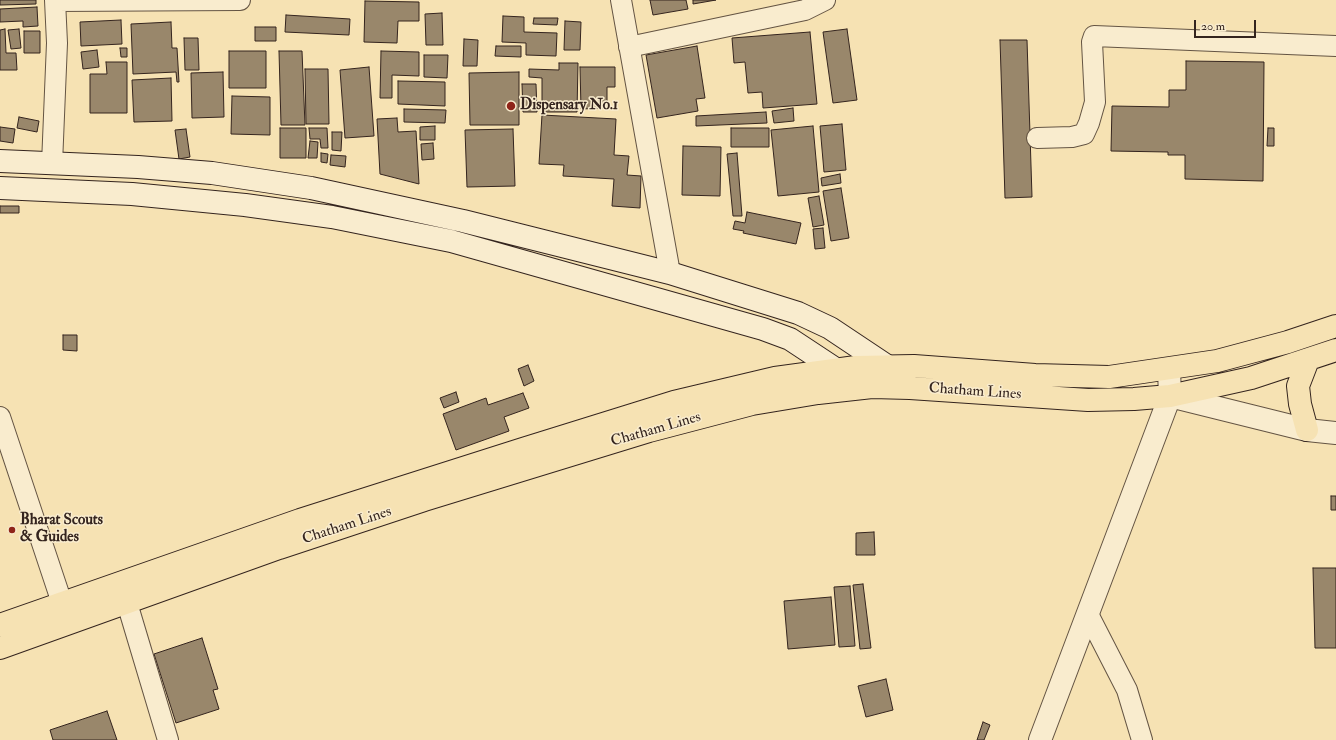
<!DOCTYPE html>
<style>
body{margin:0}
#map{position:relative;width:1336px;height:740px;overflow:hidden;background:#f6e2b3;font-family:"IM FELL Double Pica",serif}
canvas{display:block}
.scale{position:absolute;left:1194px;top:20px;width:62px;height:18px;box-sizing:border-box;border:2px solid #34241e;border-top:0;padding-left:5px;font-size:12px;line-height:14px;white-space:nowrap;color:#34241e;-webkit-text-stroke:3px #f9ecce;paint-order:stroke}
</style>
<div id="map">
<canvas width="1336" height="740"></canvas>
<div class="scale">20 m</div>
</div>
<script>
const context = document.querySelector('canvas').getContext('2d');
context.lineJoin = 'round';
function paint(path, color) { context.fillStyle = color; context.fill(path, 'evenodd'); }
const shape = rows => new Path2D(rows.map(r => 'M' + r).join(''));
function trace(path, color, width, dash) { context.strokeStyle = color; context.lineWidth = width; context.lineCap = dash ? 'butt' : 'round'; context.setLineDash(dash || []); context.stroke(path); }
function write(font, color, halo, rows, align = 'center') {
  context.font = font + ' "IM FELL Double Pica",serif'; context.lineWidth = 3; context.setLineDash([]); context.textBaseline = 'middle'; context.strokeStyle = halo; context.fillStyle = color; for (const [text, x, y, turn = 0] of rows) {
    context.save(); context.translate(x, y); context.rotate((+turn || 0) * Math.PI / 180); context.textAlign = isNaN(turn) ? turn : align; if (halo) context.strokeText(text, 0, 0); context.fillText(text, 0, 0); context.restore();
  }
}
const building = shape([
 [0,0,36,0,36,4,0,5,0,0],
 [650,0,686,0,688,9,653,15,650,0],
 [693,0,716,0,693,4,693,0],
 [365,1,419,2,419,21,398,21,397,43,364,42,365,1],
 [37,7,38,26,23,27,23,21,0,22,0,9,37,7],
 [442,13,443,45,426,45,425,14,442,13],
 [286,15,350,19,349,35,285,32,286,15],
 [503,16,524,17,524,32,557,33,556,56,526,55,526,43,502,42,503,16],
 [534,18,558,18,557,25,533,24,534,18],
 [121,20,122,44,81,46,80,22,121,20],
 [565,21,581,22,580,50,564,50,565,21],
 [171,22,172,48,177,48,179,82,177,82,176,72,133,74,131,24,171,22],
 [255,27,276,27,276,41,255,41,255,27],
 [5,29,6,53,16,53,17,70,0,70,0,30,5,29],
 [19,29,21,48,11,49,8,30,19,29],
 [847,29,857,100,833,103,823,32,847,29],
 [24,31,40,31,40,53,24,53,24,31],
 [810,32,817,104,763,108,762,92,748,93,745,62,734,63,732,38,810,32],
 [184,38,198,38,199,70,185,70,184,38],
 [464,39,478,40,477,66,463,66,464,39],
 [1000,40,1027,40,1032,197,1005,198,1000,40],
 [496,46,521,46,521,57,495,56,496,46],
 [697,46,705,98,696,99,698,111,657,118,646,55,697,46],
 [120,48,127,48,127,57,121,57,120,48],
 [97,50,99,67,83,69,81,52,97,50],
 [229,51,266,51,266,88,229,88,229,51],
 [279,51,302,51,305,125,281,125,279,51],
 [381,51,419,52,419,76,392,75,392,98,380,98,381,51],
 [424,55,448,55,447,78,424,77,424,55],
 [1186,61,1264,62,1263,181,1185,179,1185,155,1168,155,1168,152,1111,151,1112,106,1169,107,1169,90,1186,90,1186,61],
 [106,62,127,62,127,113,90,113,90,74,107,74,106,62],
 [559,63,578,63,577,112,542,112,542,78,529,77,529,69,559,70,559,63],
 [369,67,374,136,345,138,340,70,369,67],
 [580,67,615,67,615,87,607,87,607,108,581,109,580,67],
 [305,69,328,69,329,124,306,124,305,69],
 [223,72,224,117,192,118,191,73,223,72],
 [519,72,519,125,470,125,469,73,519,72],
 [171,78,172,121,134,122,132,80,171,78],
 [398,81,445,82,445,106,398,104,398,81],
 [522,84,536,84,537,112,523,112,522,84],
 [232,96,270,97,270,135,231,134,232,96],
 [793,108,794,121,774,123,772,111,793,108],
 [404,109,446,110,445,123,404,122,404,109],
 [766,112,767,123,696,126,696,116,766,112],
 [542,115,616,119,614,155,629,156,627,175,641,176,640,208,612,206,614,179,563,176,564,165,539,164,542,115],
 [19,117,39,121,37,132,17,128,19,117],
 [397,118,398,132,416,131,419,184,380,174,377,119,397,118],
 [842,124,846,170,824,172,820,126,842,124],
 [435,126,435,140,420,140,420,127,435,126],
 [813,126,819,192,778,196,771,130,813,126],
 [0,127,15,129,13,143,0,141,0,127],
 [280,128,306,128,306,158,280,158,280,128],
 [309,128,327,128,328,148,321,148,320,139,310,139,309,128],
 [731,128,769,128,769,147,731,147,731,128],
 [1268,128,1274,128,1274,146,1267,146,1268,128],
 [186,129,190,157,179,159,175,130,186,129],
 [513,129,515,186,467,187,465,130,513,129],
 [332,132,342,132,341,151,332,150,332,132],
 [310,141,318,142,317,158,308,158,310,141],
 [433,143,434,159,422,160,421,144,433,143],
 [683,146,721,147,720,196,682,195,683,146],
 [321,153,328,154,327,163,321,162,321,153],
 [737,153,742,216,733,216,727,154,737,153],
 [331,155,346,156,345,167,330,165,331,155],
 [840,174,841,183,822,186,821,178,840,174],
 [841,188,849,238,831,241,823,191,841,188],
 [819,196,824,225,813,227,808,198,819,196],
 [0,206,19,206,19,213,0,213,0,206],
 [747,212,801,223,796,244,743,233,744,231,733,229,735,221,745,223,747,212],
 [823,228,825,248,815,249,813,229,823,228],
 [63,335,77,335,77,351,63,350,63,335],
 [528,365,534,381,524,386,518,369,528,365],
 [456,392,459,402,444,408,440,398,456,392],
 [523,393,529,408,504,417,509,431,456,450,443,414,486,398,488,405,523,393],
 [1331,496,1336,496,1336,510,1331,510,1331,496],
 [874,532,875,555,856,555,856,533,874,532],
 [1313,568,1336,568,1336,648,1315,648,1313,568],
 [863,584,871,648,860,649,853,585,863,584],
 [850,586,855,646,839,647,834,587,850,586],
 [831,597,835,645,788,649,784,601,831,597],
 [202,638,218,689,213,690,219,709,176,723,154,654,202,638],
 [886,679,893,710,866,717,858,686,886,679],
 [107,711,117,740,53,740,50,730,107,711],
 [983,722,990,725,984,740,977,740,983,722]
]);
paint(building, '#99876b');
trace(building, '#34241e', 1);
const minor = shape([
 [621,0,670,273],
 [55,1,240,0],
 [629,47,805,10,825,0],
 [1037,138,1072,137,1084,134,1089,123,1095,102,1092,42,1094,36,1336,46],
 [52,164,57,43,55,0],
 [0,417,67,618],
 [127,603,168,740],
 [1088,614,1127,690,1142,740]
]);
const tertiary = shape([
 [1170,396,1307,430,1336,433],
 [1040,740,1170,396,1169,370]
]);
const secondary = shape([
 [0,161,138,167,212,173,311,188,463,221,670,273,798,313,830,328,887,366],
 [0,188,132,194,245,205,332,217,451,241,763,329,790,339,837,370]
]);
const trunk = shape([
 [1307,430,1300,404,1298,386,1308,360],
 [0,625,300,520,523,449,674,402,775,378,856,367,914,366,1035,375,1109,377,1217,361,1288,342,1336,326],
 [0,648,279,548,424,500,649,431,752,404,818,393,872,387,910,388,1088,400,1134,399,1170,396,1251,378,1336,350]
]);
trace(minor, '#645443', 22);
trace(tertiary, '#645443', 24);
trace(secondary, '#34241e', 24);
trace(trunk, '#34241e', 24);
trace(minor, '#f9ecce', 20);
trace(tertiary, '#f9ecce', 22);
trace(secondary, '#f9ecce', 22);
trace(trunk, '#f6e2b3', 22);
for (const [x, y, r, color] of [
 [511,106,5,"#8f2418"],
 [12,530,4,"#8f2418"]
]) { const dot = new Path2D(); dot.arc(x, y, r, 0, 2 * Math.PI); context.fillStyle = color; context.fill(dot); trace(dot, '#f9ecce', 1.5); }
write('bold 15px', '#34241e', '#f9ecce', [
 ["Dispensary No.1",520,106],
 ["Bharat Scouts",20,521],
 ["& Guides",20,538]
], 'left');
write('15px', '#34241e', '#f9ecce', [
 ["Chatham Lines",975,392,4],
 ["Chatham Lines",656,430,-16],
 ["Chatham Lines",347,526,-18]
]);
</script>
